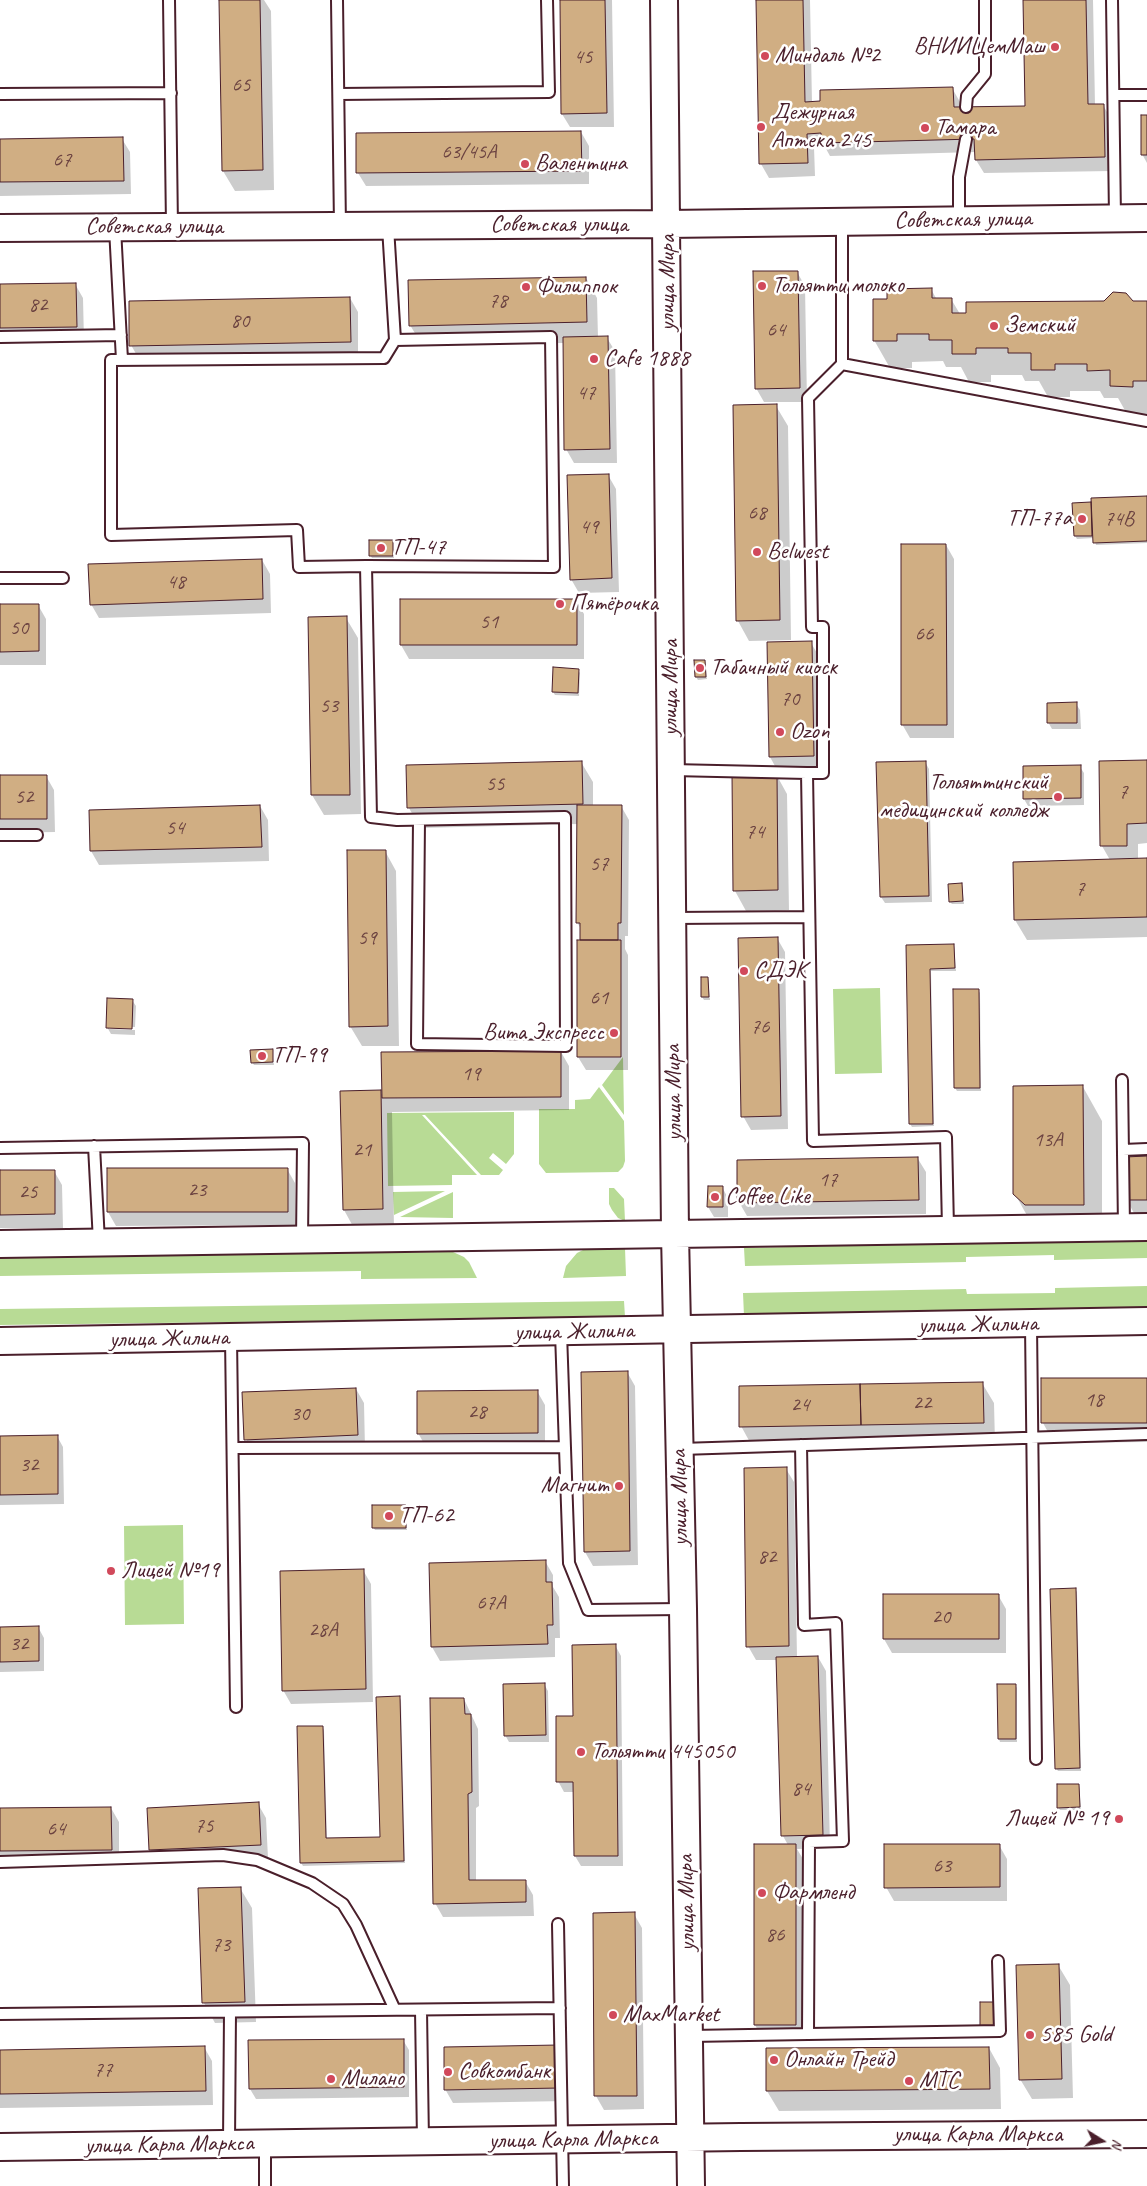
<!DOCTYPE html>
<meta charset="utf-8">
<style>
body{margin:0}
#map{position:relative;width:1147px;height:2186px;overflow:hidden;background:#fff;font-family:Caveat,sans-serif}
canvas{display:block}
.north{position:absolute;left:1077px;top:2116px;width:50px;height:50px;-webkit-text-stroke:4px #fff;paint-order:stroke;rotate:100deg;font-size:14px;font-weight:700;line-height:20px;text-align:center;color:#4a1f2b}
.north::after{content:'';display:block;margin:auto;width:18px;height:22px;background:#4a1f2b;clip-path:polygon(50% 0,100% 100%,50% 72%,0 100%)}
</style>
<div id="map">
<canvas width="1147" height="2186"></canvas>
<div class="north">N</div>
</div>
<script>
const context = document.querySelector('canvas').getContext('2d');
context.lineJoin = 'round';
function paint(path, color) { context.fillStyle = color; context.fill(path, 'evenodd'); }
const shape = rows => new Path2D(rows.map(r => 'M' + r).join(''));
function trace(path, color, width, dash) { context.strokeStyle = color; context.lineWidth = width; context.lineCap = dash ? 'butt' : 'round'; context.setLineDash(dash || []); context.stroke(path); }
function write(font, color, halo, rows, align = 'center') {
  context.font = font + ' Caveat,sans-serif'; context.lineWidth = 5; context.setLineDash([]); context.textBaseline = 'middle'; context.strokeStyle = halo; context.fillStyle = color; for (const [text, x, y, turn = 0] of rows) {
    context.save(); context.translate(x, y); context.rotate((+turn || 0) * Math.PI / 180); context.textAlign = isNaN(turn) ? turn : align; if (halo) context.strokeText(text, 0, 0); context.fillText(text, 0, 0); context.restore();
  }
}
paint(shape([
 [880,988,882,1073,835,1074,833,989],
 [623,1057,624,1115,602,1085],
 [599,1087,624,1121,625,1161,623,1167,618,1172,546,1173,539,1164,539,1109,575,1109,575,1100,590,1099],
 [514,1112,514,1154,506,1164,493,1153,489,1158,503,1170,499,1175,481,1175,425,1115,422,1115,477,1175,452,1175,452,1185,388,1186,387,1113],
 [609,1188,614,1188,624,1199,625,1221,618,1218,612,1210,609,1204],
 [445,1191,394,1215,393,1192],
 [453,1192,453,1218,400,1217],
 [1147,1239,1147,1258,1054,1260,1054,1255,966,1257,966,1262,745,1266,744,1248],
 [625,1248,626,1276,563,1278,566,1266,577,1253,585,1249],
 [453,1252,464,1257,469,1262,477,1278,361,1279,361,1271,0,1276,0,1257],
 [1147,1286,1147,1309,744,1316,743,1293,966,1289,967,1294,1055,1293,1055,1288],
 [624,1301,625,1317,0,1325,0,1309],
 [183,1525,184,1624,125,1625,124,1526]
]), '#b8db95');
paint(shape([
 [220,0,264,0,271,11,274,190,235,191,223,171],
 [561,0,612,0,614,127,570,127,562,114],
 [757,0,810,0,812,103,952,88,960,102,961,108,1026,107,1024,0,1093,0,1095,105,1103,105,1111,119,1112,171,984,173,976,160,976,152,830,156,825,147,814,147,815,176,769,178,761,164],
 [1147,116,1147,163,1142,154],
 [581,132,589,146,589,184,366,186,358,173],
 [122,139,130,152,131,194,0,196,0,140],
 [797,272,805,286,807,402,764,402,756,388],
 [586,278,597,298,598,338,607,338,615,351,617,463,574,463,566,449,564,343,422,345,410,325],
 [75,284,83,298,84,341,0,341,0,285],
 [931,289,937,300,951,299,960,314,1147,302,1147,414,1127,414,1118,398,1104,398,1100,391,1070,391,1070,397,1048,397,1039,381,1025,381,1022,375,991,375,991,382,969,382,961,367,946,367,943,361,912,362,912,368,890,368,874,340,889,300],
 [350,298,358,312,358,355,139,359,131,345],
 [776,406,788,426,791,640,749,641,738,621],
 [608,475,616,489,619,592,579,593,571,579],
 [1147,498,1147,543,1096,545,1094,538,1077,539,1075,536,1074,504],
 [392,542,394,558,372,558,370,555],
 [946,545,954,559,954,738,910,738,902,724],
 [262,560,270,574,271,613,99,618,91,604],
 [401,600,576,600,584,614,584,659,409,659,401,645],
 [0,605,38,605,46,619,46,665,0,665],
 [346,618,358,638,361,814,324,815,312,795],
 [811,643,823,663,824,776,781,777,770,757],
 [705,661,707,679,698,680,696,677],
 [578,670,580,673,579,696,555,695,553,692],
 [1076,704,1080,710,1081,729,1052,729,1048,722],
 [581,762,593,782,593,806,621,806,629,820,628,936,625,936,625,949,628,955,628,1070,586,1070,578,1057,581,941,581,929,577,922,578,824,420,828,409,808],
 [925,762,929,769,932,902,885,903,881,897],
 [1147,762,1147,843,1138,844,1138,860,1147,859,1147,937,1027,940,1015,920,1110,860,1102,846,1100,763],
 [1080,767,1084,773,1084,805,1028,806,1024,799],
 [776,774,787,794,789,910,746,911,735,891],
 [46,776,54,790,55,832,0,833,0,777],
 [260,806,268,820,269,861,99,865,91,851,90,811],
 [385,851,396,871,399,1046,362,1046,350,1026],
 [962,884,964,904,952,904,950,902],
 [777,938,785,952,788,1129,751,1130,743,1116],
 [954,945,956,971,931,971,934,1126,912,1127,910,1124,907,946],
 [708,978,710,1000,704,1000,702,997],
 [978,990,980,993,981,1091,957,1091,955,1088],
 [132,1000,136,1006,135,1027,109,1026,109,1029,135,1030,135,1035,111,1034,107,1027],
 [272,1051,274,1065,254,1065,252,1062],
 [561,1052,569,1066,569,1110,392,1112,394,1229,355,1230,344,1210,380,1092,383,1096],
 [1083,1087,1102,1121,1102,1238,1034,1228,1015,1194],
 [1147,1158,1147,1219,1138,1220,1126,1199],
 [918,1159,926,1172,926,1214,747,1216,739,1202],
 [287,1169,295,1183,295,1225,116,1226,108,1212],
 [0,1171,54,1171,62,1185,63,1228,0,1228],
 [722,1187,728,1198,728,1217,714,1217,708,1207],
 [627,1372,635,1386,638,1565,593,1566,585,1552],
 [1147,1379,1147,1442,1054,1443,1043,1423],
 [982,1383,994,1403,995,1443,752,1446,741,1426],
 [356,1389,364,1403,365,1449,254,1453,246,1439],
 [537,1391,545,1405,545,1446,426,1447,418,1433],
 [57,1436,63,1447,64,1504,0,1505,0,1437],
 [786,1469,794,1482,797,1658,818,1657,826,1671,830,1848,797,1849,803,1859,803,2039,763,2039,755,2025,788,1845,783,1836,778,1660,756,1660,748,1646],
 [405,1506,407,1530,375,1530,373,1527],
 [545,1561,553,1575,553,1587,559,1597,560,1638,555,1638,555,1657,440,1661,432,1647],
 [363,1570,371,1584,373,1702,291,1704,283,1690],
 [1075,1589,1077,1592,1081,1771,1058,1771,1056,1768],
 [998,1595,1006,1609,1006,1653,892,1653,884,1639,884,1596],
 [38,1627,44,1638,44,1671,0,1672,0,1628],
 [615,1645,621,1656,623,1866,581,1866,575,1856,575,1792,564,1792,558,1781,574,1717],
 [544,1684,548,1691,549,1742,509,1742,505,1735],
 [1015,1685,1017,1688,1017,1742,1000,1742,999,1739],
 [399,1698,401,1700,405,1863,303,1866,301,1863,298,1727,322,1727,324,1730,327,1840,381,1838],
 [464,1699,478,1729,479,1806,476,1808,476,1881,525,1881,533,1895,534,1916,443,1917,435,1903],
 [1079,1785,1081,1810,1060,1810,1058,1807],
 [258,1804,266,1818,268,1858,159,1864,151,1850],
 [111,1808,119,1822,119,1864,0,1865,0,1809],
 [999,1845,1007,1859,1007,1901,894,1901,886,1887],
 [240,1888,252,1908,256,2022,215,2023,204,2003,200,1890],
 [594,1914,634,1914,642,1928,644,2109,604,2110,596,2096],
 [1058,1965,1070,1985,1073,2098,1032,2099,1020,2079],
 [403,2040,409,2050,409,2097,256,2099,250,2089],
 [204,2047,212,2061,213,2105,0,2108,0,2051],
 [558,2047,566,2061,567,2101,453,2103,445,2089],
 [989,2048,1000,2068,1001,2109,779,2111,767,2091]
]), '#0003');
const building = shape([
 [219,0,260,0,263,170,222,171,219,0],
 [560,0,605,0,607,113,561,114,560,0],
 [756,0,803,0,805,102,820,101,820,90,953,87,954,107,1025,106,1023,0,1086,0,1088,104,1104,104,1105,157,975,160,974,139,821,143,821,133,807,134,808,163,759,164,756,0],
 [1141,115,1147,115,1147,155,1141,155,1141,115],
 [581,131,582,171,356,173,356,133,581,131],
 [123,137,124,181,0,182,0,139,123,137],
 [753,271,798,271,800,388,755,389,753,271],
 [586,277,587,322,409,326,408,280,586,277],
 [76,283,77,327,0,328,0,284,76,283],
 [932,288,932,298,952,298,952,313,966,313,966,302,1104,301,1113,292,1126,293,1133,301,1147,301,1147,381,1133,381,1133,387,1110,386,1110,370,1087,371,1087,364,1055,364,1055,370,1031,370,1031,353,1008,353,1008,348,976,348,976,354,952,354,952,340,929,340,929,334,897,334,897,341,873,341,873,299,887,299,887,289,932,288],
 [350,297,351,342,129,346,129,301,350,297],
 [608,336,610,449,564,450,563,337,608,336],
 [777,404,780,620,736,621,733,405,777,404],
 [609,474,612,578,570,580,567,475,609,474],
 [1147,496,1147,541,1093,543,1091,498,1147,496],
 [1091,502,1092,536,1074,536,1072,503,1091,502],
 [369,540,393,540,393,556,369,556,369,540],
 [901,544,946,544,947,725,901,725,901,544],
 [262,559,263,599,90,605,88,564,262,559],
 [400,599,577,599,577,645,400,645,400,599],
 [0,604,39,604,39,651,0,652,0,604],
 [347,616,350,795,311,795,308,617,347,616],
 [812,641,814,756,769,757,767,642,812,641],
 [694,660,705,660,706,677,695,677,694,660],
 [553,667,579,669,578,693,552,692,553,667],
 [1077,702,1077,723,1047,723,1047,703,1077,702],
 [1147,760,1147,823,1127,824,1127,846,1100,846,1099,761,1147,760],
 [582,761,583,804,407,808,406,765,582,761],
 [926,761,929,896,880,897,876,762,926,761],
 [1081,765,1081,798,1023,799,1023,766,1081,765],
 [777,773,778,890,733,891,732,774,777,773],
 [0,775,47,775,47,819,0,819,0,775],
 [260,805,262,847,90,851,89,810,260,805],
 [577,805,622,805,621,923,618,923,618,940,580,940,580,923,576,923,577,805],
 [347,850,386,850,388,1026,349,1027,347,850],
 [1147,858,1147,917,1014,920,1013,862,1147,858],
 [962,883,963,901,949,902,948,884,962,883],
 [778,937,781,1116,741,1117,738,938,778,937],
 [577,940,621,940,621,1057,577,1057,577,940],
 [954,944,955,968,930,969,933,1124,909,1124,906,945,954,944],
 [701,977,708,977,709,997,701,997,701,977],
 [953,989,979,989,980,1088,954,1088,953,989],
 [107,998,133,999,132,1029,106,1028,107,998],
 [273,1049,273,1062,251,1063,250,1050,273,1049],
 [561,1051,561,1097,382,1098,381,1052,561,1051],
 [1083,1085,1084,1205,1025,1205,1013,1194,1013,1086,1083,1085],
 [381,1090,383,1209,343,1210,340,1091,381,1090],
 [1147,1156,1147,1200,1125,1200,1125,1157,1147,1156],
 [918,1157,919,1200,737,1203,737,1160,918,1157],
 [107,1168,288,1168,288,1212,107,1212,107,1168],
 [0,1170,55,1170,55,1214,0,1215,0,1170],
 [708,1186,723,1186,723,1207,707,1207,708,1186],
 [628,1371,630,1551,584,1552,581,1372,628,1371],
 [1041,1378,1147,1378,1147,1423,1041,1423,1041,1378],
 [983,1382,984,1423,861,1425,860,1384,983,1382],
 [860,1384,861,1425,739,1427,739,1386,860,1384],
 [356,1388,358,1435,244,1440,242,1392,356,1388],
 [538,1390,538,1433,417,1434,417,1391,538,1390],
 [58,1435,58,1494,0,1495,0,1436,58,1435],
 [787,1467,789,1646,746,1647,744,1468,787,1467],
 [372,1505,406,1505,406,1528,372,1528,372,1505],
 [546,1560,546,1582,552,1582,553,1625,547,1625,548,1644,431,1647,429,1563,546,1560],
 [364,1569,366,1689,282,1691,280,1571,364,1569],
 [1076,1588,1080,1768,1055,1769,1050,1589,1076,1588],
 [883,1594,999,1594,999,1639,883,1639,883,1594],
 [39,1626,39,1661,0,1662,0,1627,39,1626],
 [616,1644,618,1856,574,1856,573,1782,556,1782,556,1716,573,1716,572,1645,616,1644],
 [818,1656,823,1835,781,1836,776,1657,818,1656],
 [545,1683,546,1735,504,1736,503,1684,545,1683],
 [997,1684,1016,1684,1016,1739,998,1739,997,1684],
 [400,1696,404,1861,300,1863,297,1726,323,1726,326,1838,380,1837,376,1697,400,1696],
 [430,1698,464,1698,465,1714,471,1714,472,1792,468,1794,469,1880,526,1880,526,1902,433,1904,430,1698],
 [1057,1784,1079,1784,1080,1807,1057,1808,1057,1784],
 [259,1802,261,1845,149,1850,147,1808,259,1802],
 [111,1807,112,1850,0,1851,0,1808,111,1807],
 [754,1844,796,1844,796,2025,754,2025,754,1844],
 [884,1844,1000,1844,1000,1887,884,1888,884,1844],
 [241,1887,245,2002,202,2003,198,1888,241,1887],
 [635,1912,637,2096,594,2096,593,1913,635,1912],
 [1059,1964,1062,2079,1019,2080,1016,1965,1059,1964],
 [980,2002,995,2002,994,2026,980,2026,980,2002],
 [404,2039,404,2087,249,2089,248,2040,404,2039],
 [559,2045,560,2088,444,2090,444,2047,559,2045],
 [205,2046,206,2091,0,2094,0,2050,205,2046],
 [989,2047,990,2089,766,2091,766,2048,989,2047]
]);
paint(building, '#d0ae83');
trace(building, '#4a1f2b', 1);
const lane = shape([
 [169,0,172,226],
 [337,0,340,226],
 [1112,0,1115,217],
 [0,94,171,93],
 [339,94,549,92,547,0],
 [1114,95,1147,95],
 [966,107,967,96,985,74,985,0],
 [959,219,959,177,966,139],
 [842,223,842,364,1147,421],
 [388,227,395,340,551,337,554,567,366,566,371,817,397,820,565,817,566,1046,417,1044,419,820],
 [115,228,122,360],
 [0,337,121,335],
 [842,364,808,398,812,627,823,627,823,773,807,773,813,1141,946,1137,948,1228],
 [366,566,299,567,297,530,111,535,111,360,384,358,395,340],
 [0,578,63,578],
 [672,770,807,773],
 [0,835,37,835],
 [673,918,809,917],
 [1122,1080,1124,1227],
 [94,1146,99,1242],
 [0,1148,303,1143,302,1240],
 [1123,1150,1147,1149],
 [1031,1325,1036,1759],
 [561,1333,569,1563,588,1610,682,1609],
 [231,1338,236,1707],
 [801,1445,804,1625,836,1623,843,1841,809,1842,808,2034,1000,2031,998,1961],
 [233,1448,565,1447],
 [681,1449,1147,1434],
 [0,1862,223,1855,257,1860,312,1883,343,1904,356,1925,395,2010],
 [558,1924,563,2186],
 [421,2010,423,2141],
 [0,2014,560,2008],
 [690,2036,808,2034],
 [229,2143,230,2012],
 [265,2145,265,2186]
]);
const secondary = shape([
 [664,0,675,1234,683,1609,691,2186],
 [0,228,667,224,1147,218],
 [0,1244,1147,1227],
 [0,1341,1147,1321],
 [0,2147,741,2137,1147,2134]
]);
trace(lane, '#4a1f2b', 14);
trace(secondary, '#4a1f2b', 30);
trace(lane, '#fff', 10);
trace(secondary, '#fff', 26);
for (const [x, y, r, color] of [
 [1055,47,5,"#d1495b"],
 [765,56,5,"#d1495b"],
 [761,127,5,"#d1495b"],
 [925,128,5,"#d1495b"],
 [525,164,5,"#d1495b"],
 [762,286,5,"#d1495b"],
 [526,287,5,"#d1495b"],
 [994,326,5,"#d1495b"],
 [594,359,5,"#d1495b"],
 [1082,519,5,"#d1495b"],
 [381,548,5,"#d1495b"],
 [757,552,5,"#d1495b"],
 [560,604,5,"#d1495b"],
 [700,668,5,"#d1495b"],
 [780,732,5,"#d1495b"],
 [1058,797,5,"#d1495b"],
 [744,971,5,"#d1495b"],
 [614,1033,5,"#d1495b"],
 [262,1056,5,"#d1495b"],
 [715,1197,5,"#d1495b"],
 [619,1486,5,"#d1495b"],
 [389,1516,5,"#d1495b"],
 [111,1571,5,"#d1495b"],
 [581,1752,5,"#d1495b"],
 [1119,1819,5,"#d1495b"],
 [762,1893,5,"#d1495b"],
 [613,2015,5,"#d1495b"],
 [1030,2035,5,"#d1495b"],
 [774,2060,5,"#d1495b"],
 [448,2072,5,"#d1495b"],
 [331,2079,5,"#d1495b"],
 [909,2081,5,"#d1495b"]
]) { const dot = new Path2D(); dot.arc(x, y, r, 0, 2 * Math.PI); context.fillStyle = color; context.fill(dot); trace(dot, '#fff', 2); }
write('21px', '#6c4341', null, [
 ["45",583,57],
 ["65",241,85],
 ["63/45А",469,152],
 ["67",62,160],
 ["78",498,301],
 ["82",38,305],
 ["80",240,321],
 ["64",776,330],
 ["47",586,393],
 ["68",757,513],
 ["74В",1119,519],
 ["49",589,527],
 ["48",176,582],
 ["51",489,622],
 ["50",19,628],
 ["66",924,634],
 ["70",790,699],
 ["53",329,706],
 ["55",495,784],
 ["7",1123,792],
 ["52",24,797],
 ["54",175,828],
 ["74",755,832],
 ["57",599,864],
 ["7",1080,889],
 ["59",367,938],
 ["61",599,998],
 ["76",760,1027],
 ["19",471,1074],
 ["13А",1048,1140],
 ["21",362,1150],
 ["17",828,1180],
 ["23",197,1190],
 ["25",28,1192],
 ["18",1094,1400],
 ["22",922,1403],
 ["24",800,1405],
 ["28",477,1412],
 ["30",300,1414],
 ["32",29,1465],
 ["82",767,1557],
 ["67А",491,1603],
 ["20",941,1617],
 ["28А",323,1630],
 ["32",19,1644],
 ["84",801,1789],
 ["75",204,1826],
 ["64",56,1829],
 ["63",942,1866],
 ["86",775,1935],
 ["73",221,1945],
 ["77",103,2070]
]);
write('24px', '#4a1f2b', '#fff', [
 ["ВНИИЦемМаш",1045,47,"right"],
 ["Миндаль №2",775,56],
 ["Дежурная",771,113],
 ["Аптека 245",771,141],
 ["Тамара",935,128],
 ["Валентина",535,164],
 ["Тольятти молоко",772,286],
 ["Филиппок",536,287],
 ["Земский",1004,326],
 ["Cafe 1888",604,359],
 ["ТП-77а",1072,519,"right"],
 ["ТП-47",391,548],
 ["Belwest",767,552],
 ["Пятёрочка",570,604],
 ["Табачный киоск",710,668],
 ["Ozon",790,732],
 ["Тольяттинский",1048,783,"right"],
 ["медицинский колледж",1048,811,"right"],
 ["СДЭК",754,971],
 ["Вита Экспресс",604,1033,"right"],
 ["ТП-99",272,1056],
 ["Coffee Like",725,1197],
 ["Магнит",609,1486,"right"],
 ["ТП-62",399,1516],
 ["Лицей №19",121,1571],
 ["Тольятти 445050",591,1752],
 ["Лицей № 19",1109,1819,"right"],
 ["Фармленд",772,1893],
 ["MaxMarket",623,2015],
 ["585 Gold",1040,2035],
 ["Онлайн Трейд",784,2060],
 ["Совкомбанк",458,2072],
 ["Милано",341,2079],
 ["МТС",919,2081]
], 'left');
write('24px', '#4a1f2b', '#fff', [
 ["Советская улица",963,220,-1],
 ["Советская улица",559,225],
 ["Советская улица",154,227],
 ["улица Мира",668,283,-90],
 ["улица Мира",671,688,-90],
 ["улица Мира",674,1093,-91],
 ["улица Жилина",978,1325,-1],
 ["улица Жилина",574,1332,-1],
 ["улица Жилина",169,1339,-1],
 ["улица Мира",680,1498,-91],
 ["улица Мира",687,1903,-91],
 ["улица Карла Маркса",978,2135],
 ["улица Карла Маркса",573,2140,-1],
 ["улица Карла Маркса",169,2145,-1]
]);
</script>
